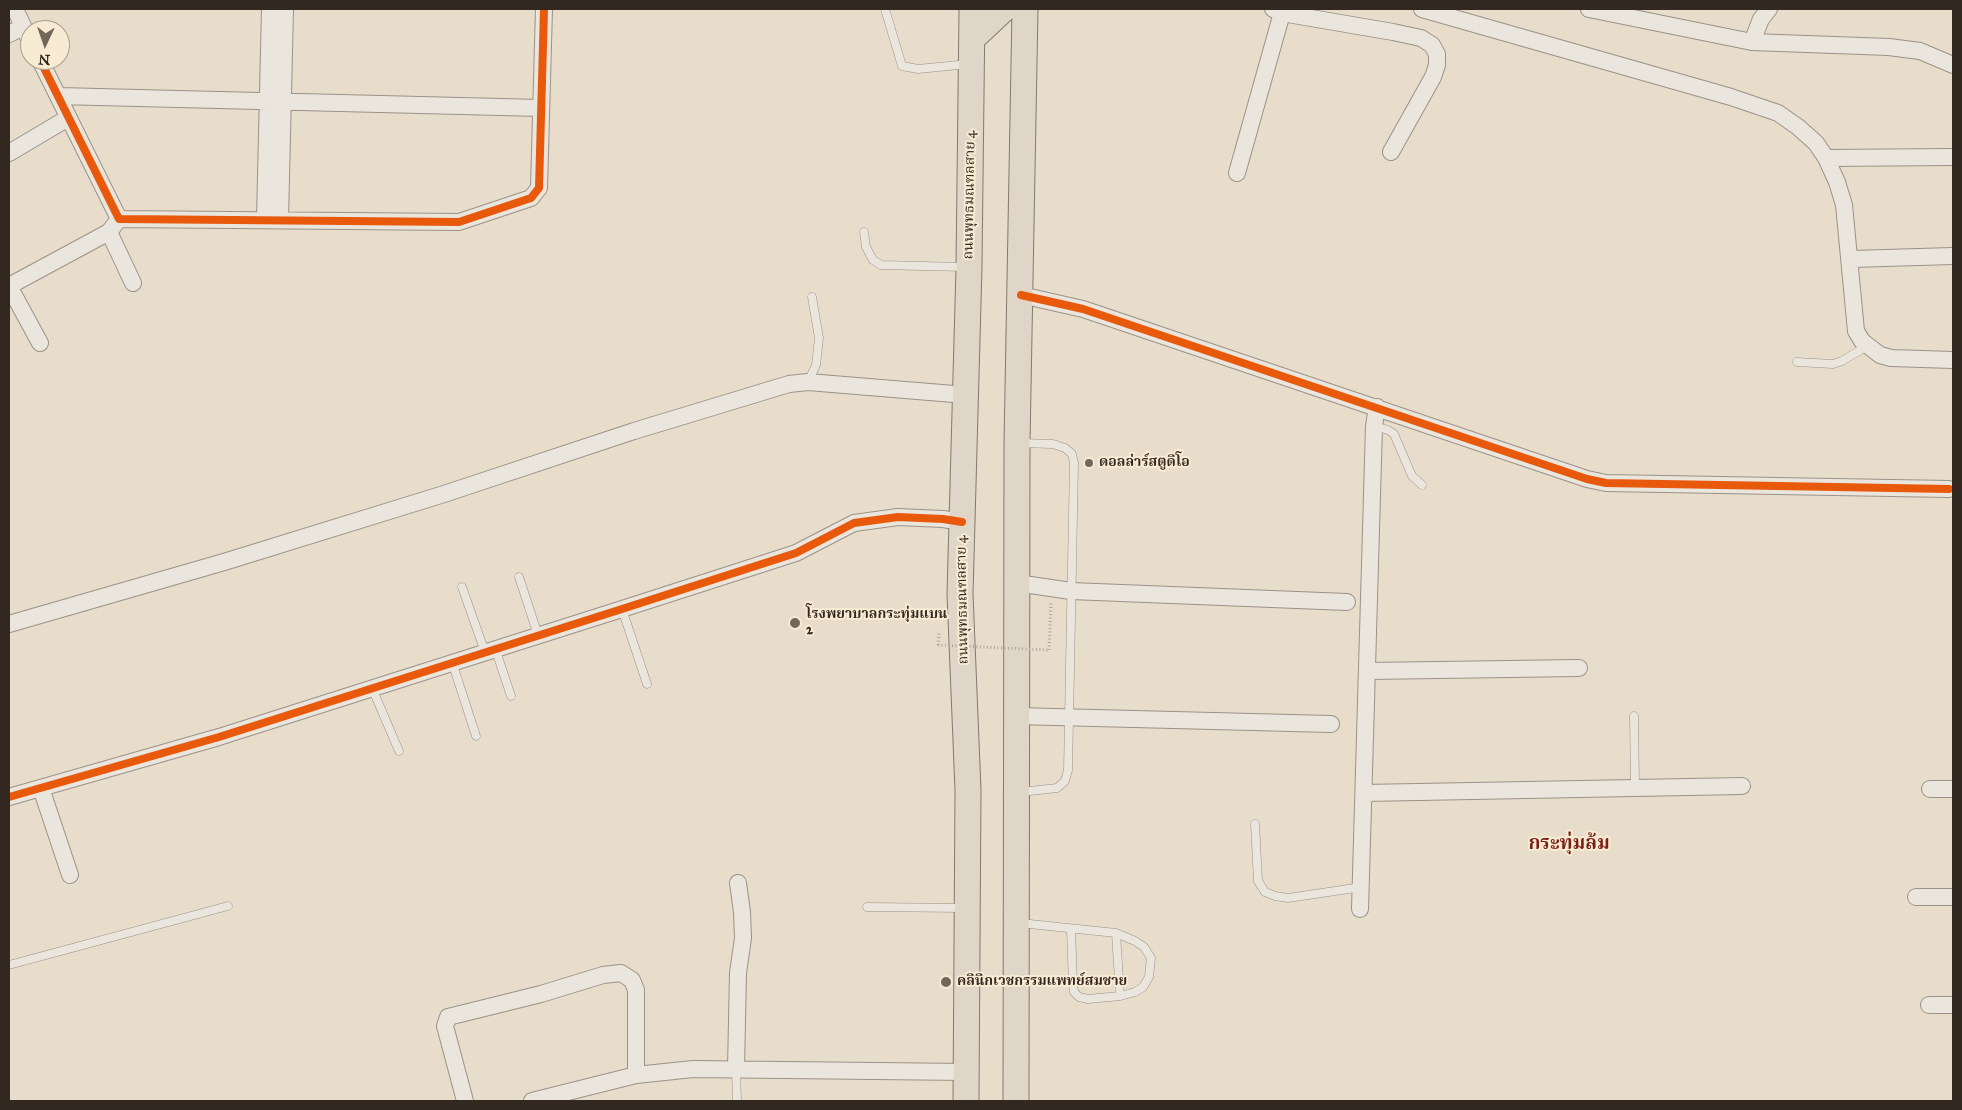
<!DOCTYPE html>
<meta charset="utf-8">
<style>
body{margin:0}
#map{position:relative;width:1962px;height:1110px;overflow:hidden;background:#e8dcca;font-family:"IM FELL Great Primer",serif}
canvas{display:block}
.frame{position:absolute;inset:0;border:10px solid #33281f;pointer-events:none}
.north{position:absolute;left:20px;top:20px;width:50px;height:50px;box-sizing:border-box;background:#f8ebd4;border:1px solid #a99d8c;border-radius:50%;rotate:183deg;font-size:14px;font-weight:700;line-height:20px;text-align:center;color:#33281f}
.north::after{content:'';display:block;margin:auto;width:18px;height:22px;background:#72675b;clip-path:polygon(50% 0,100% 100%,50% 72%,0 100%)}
</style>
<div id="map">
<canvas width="1962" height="1110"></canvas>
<div class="frame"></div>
<div class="north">N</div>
</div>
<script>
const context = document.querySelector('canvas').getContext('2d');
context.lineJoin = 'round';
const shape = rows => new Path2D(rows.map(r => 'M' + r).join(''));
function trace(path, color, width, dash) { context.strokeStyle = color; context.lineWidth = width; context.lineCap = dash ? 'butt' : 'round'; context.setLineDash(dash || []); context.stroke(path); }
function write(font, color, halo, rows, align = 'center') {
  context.font = font + ' "IM FELL Great Primer","Noto Serif Thai",serif'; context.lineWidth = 4; context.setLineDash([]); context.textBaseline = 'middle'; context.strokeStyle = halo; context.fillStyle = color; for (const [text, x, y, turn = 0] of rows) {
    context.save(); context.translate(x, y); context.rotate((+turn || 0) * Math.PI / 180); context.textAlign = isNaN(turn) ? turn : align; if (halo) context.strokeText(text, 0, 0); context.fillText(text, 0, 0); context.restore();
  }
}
const lane = shape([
 [885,9,902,66,918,69,969,64],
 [864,232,866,247,873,260,881,265,965,267],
 [1797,362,1833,364,1842,361,1867,346],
 [808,382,816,365,819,338,812,297],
 [1374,426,1388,430,1394,434,1412,476,1422,485],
 [1019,443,1053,444,1065,448,1072,454,1074,463,1068,770,1065,781,1057,788,1021,792],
 [519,577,538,635],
 [462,587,485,652],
 [622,609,647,684],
 [495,648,511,696],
 [452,662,476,736],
 [372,688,399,751],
 [1634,716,1635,787],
 [1255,824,1258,881,1265,892,1275,896,1288,898,1362,887],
 [867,907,963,908],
 [1020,923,1116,933,1135,941,1144,947,1151,958,1149,977,1143,987,1135,992,1120,996,1088,999,1079,997,1074,992,1073,983,1071,930],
 [1116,933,1120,996],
 [9,965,228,906],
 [736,1069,737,1101]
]);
const street = shape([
 [15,9,30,41],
 [1273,9,1282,13,1393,32,1421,38,1432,45,1437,54,1437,65,1433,77,1391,152],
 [1422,9,1731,97,1778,113,1798,127,1816,143,1826,158,1837,182,1844,205,1856,331,1862,341,1880,355,1891,358,1953,360],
 [1589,9,1752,42,1889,47,1920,51,1953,65],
 [9,34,23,27],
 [1752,42,1761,19,1769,9],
 [40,60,119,219,459,222,531,198,539,188,544,9],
 [58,96,541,108],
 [9,153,68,118],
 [1826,158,1953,157],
 [1237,173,1282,13],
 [265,219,270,9],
 [280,219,285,9],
 [109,232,133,283],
 [1851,259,1953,256],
 [9,286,109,232,119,219],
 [9,286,40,343],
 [1021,295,1083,309,1587,479,1606,483,1949,489],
 [1017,583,1071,591,1347,602],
 [9,624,224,562,444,494,634,431,789,384,808,382,966,395],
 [1367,671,1579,668],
 [1016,716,1331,724],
 [41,788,70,875],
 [1930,789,1953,789],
 [1364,793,1742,786],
 [9,797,219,737,622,609,796,553,854,523,898,517,943,519,962,522],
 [1916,897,1953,897],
 [1360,909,1374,426,1377,407],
 [1929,1005,1953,1005],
 [736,1069,738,973,743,938,742,912,738,883],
 [465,1101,445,1026,448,1017,541,994,603,975,621,973,632,980,636,990,636,1075],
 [532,1101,636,1075,693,1069,967,1072]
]);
const primary = shape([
 [972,39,1004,9],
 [966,1101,968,790,960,594,969,267,972,9],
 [1016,1101,1017,443,1025,9]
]);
trace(lane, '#9a9287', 9);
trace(street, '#9a9287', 18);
trace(primary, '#817a70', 27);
trace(shape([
 [938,645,939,633],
 [1049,650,1051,603]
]), '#aba59d', 3, [1, 2.5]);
trace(lane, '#ebe6dd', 8);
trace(street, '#ebe6dd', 16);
trace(primary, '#dfd6c7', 25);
trace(shape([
 [938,645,1049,650]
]), '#aba59d', 3, [1, 2.5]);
trace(shape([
 [40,60,119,219,459,222,531,198,539,188,544,9],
 [1021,295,1083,309,1587,479,1606,483,1949,489],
 [9,797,219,737,622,609,796,553,854,523,898,517,943,519,962,522]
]), '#e8590c', 8);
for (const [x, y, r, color] of [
 [1089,463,5,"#72675b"],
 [795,623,6,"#72675b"],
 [946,982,6,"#72675b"]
]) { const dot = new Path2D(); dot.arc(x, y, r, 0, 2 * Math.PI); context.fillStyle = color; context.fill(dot); trace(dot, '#f8ebd4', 2); }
write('14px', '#33281f', '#f8ebd4', [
 ["ถนนพุทธมณฑลสาย 4",970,195,-89],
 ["ถนนพุทธมณฑลสาย 4",963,600,-91]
]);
write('bold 14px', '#33281f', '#f8ebd4', [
 ["ดอลล่าร์สตูดิโอ",1099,463],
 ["โรงพยาบาลกระทุ่มแบน",806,615],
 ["2",806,631],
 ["คลินิกเวชกรรมแพทย์สมชาย",957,982]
], 'left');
write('bold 19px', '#7a1f14', '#f8ebd4', [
 ["กระทุ่มล้ม",1569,844]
]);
</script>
